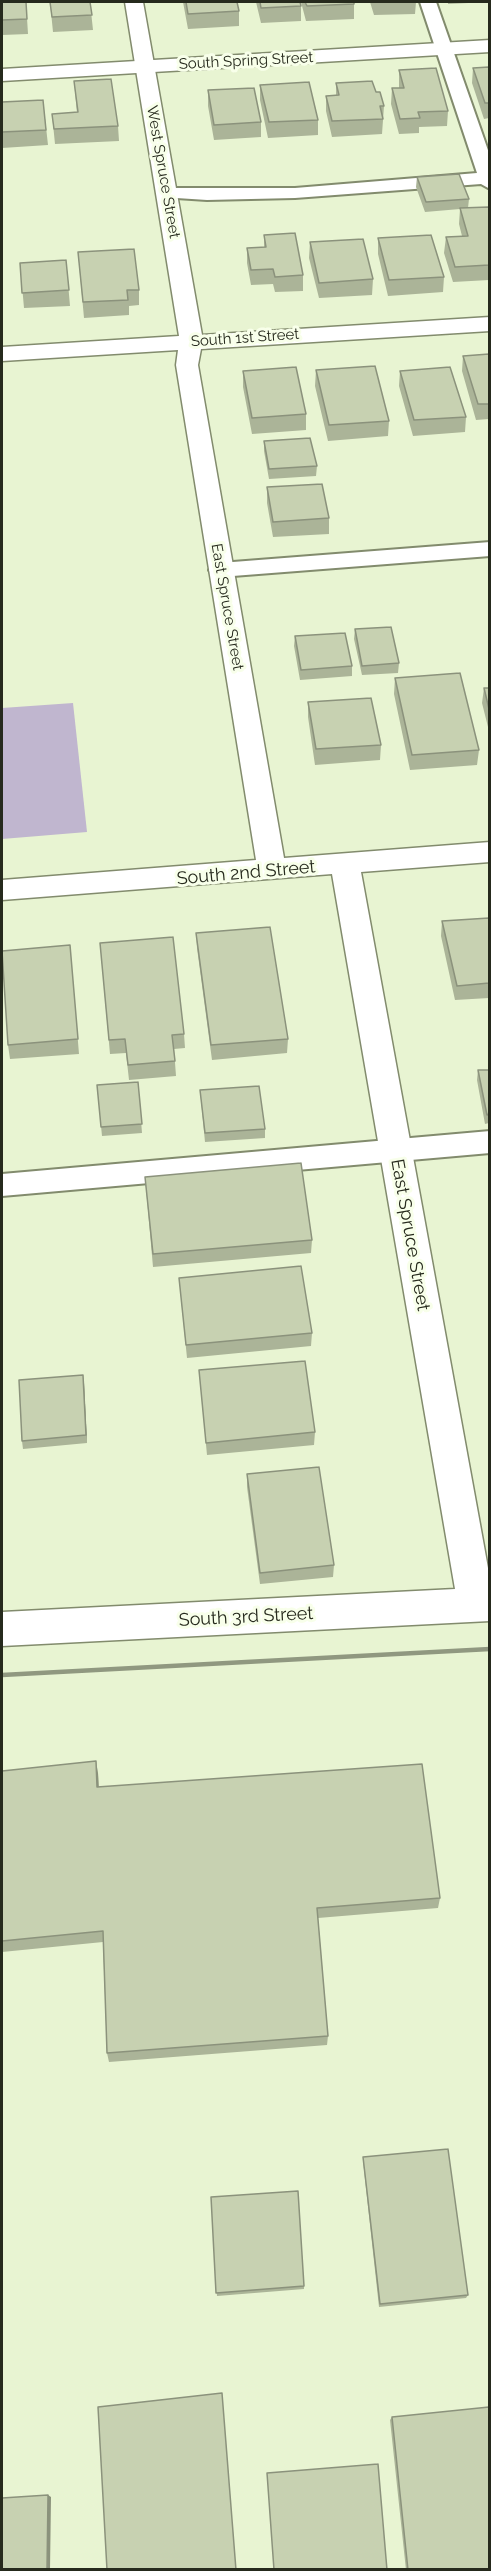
<!DOCTYPE html>
<style>
body{margin:0}
#map{position:relative;width:491px;height:2571px;overflow:hidden;background:#e8f4d2;font-family:Raleway,sans-serif}
canvas{display:block}
.frame{position:absolute;inset:0;border:3px solid #262a1d;pointer-events:none}
</style>
<div id="map">
<canvas width="491" height="2571"></canvas>
<div class="frame"></div>
</div>
<script>
const context = document.querySelector('canvas').getContext('2d');
context.lineJoin = 'round';
function paint(path, color) { context.fillStyle = color; context.fill(path, 'evenodd'); }
const shape = rows => new Path2D(rows.map(r => 'M' + r).join(''));
function trace(path, color, width, dash) { context.strokeStyle = color; context.lineWidth = width; context.lineCap = dash ? 'butt' : 'round'; context.setLineDash(dash || []); context.stroke(path); }
function write(font, color, halo, rows, align = 'center') {
  context.font = font + ' Raleway,sans-serif'; context.lineWidth = 6; context.setLineDash([]); context.textBaseline = 'middle'; context.strokeStyle = halo; context.fillStyle = color; for (const [text, x, y, turn = 0] of rows) {
    context.save(); context.translate(x, y); context.rotate((+turn || 0) * Math.PI / 180); context.textAlign = isNaN(turn) ? turn : align; if (halo) context.strokeText(text, 0, 0); context.fillText(text, 0, 0); context.restore();
  }
}
paint(shape([
 [73,703,87,832,2,839,2,708]
]), '#c0b6cf');
const service = shape([
 [420,2,436,2,490,156,490,189,481,184,295,198,207,200,161,197,158,193,161,189,167,188,295,188,477,173,420,2],
 [490,542,490,556,220,577,212,575,209,570,212,565,220,563,490,542],
 [490,1131,490,1153,2,1196,2,1174,490,1131]
]);
const minor = shape([
 [125,2,143,2,202,335,490,317,490,331,201,349,198,365,284,858,490,842,490,862,361,872,490,1579,490,1621,2,1646,2,1612,455,1589,332,874,2,900,2,880,256,860,176,365,178,350,2,361,2,347,179,336,125,2]
]);
const tertiary = shape([
 [490,40,490,52,2,81,2,69,490,40]
]);
trace(service, '#828b6d', 4);
trace(minor, '#828b6d', 3);
trace(tertiary, '#828b6d', 3);
paint(service, '#fff');
paint(minor, '#fff');
paint(tertiary, '#fff');
trace(shape([
 [2,1675,490,1649]
]), '#909880', 4.5);
paint(shape([
 [2,2,26,2,28,34,2,35],
 [50,2,90,2,93,30,53,32],
 [183,2,237,2,239,11,239,26,188,29],
 [256,2,300,2,301,6,301,21,261,23],
 [301,2,354,2,354,19,306,21],
 [370,2,416,2,415,14,374,15],
 [448,2,489,2,448,4],
 [489,67,489,118,484,119,472,83,473,68],
 [399,70,448,111,447,126,419,127,419,133,399,134,391,104,392,88,399,88],
 [74,81,118,126,119,141,55,144,52,114,77,113],
 [336,83,376,92,384,106,382,134,332,137,326,111,326,96,336,95],
 [260,85,318,120,318,135,268,138,260,100],
 [208,90,261,122,261,137,214,140,208,106],
 [43,100,48,145,2,148,2,102],
 [417,177,469,199,468,208,489,207,489,280,453,282,444,253,446,237,462,236,459,224,460,209,425,212,416,187],
 [264,235,303,275,303,291,275,292,273,284,251,285,247,263,247,248,264,247],
 [378,238,444,277,443,292,388,296,378,254],
 [310,242,373,279,372,295,319,298,309,258],
 [78,252,139,290,139,305,129,306,129,315,84,318],
 [66,260,70,306,24,308,20,263],
 [489,354,489,419,476,420,462,371,463,356],
 [316,370,389,421,388,436,328,441,315,386],
 [243,371,306,414,306,430,252,434,243,387],
 [400,371,466,417,465,432,413,436,399,386],
 [264,441,317,466,316,476,269,479,264,451],
 [267,487,329,518,329,534,273,537,267,503],
 [355,629,399,663,398,673,362,675,354,639],
 [295,636,352,666,352,676,300,680,294,646],
 [395,678,479,750,477,765,410,770,394,694],
 [484,688,489,688,489,731,482,703],
 [308,702,381,745,380,760,315,765,308,717],
 [489,918,489,998,455,1000,441,936,442,921],
 [196,933,288,1039,287,1053,212,1060,197,948],
 [100,943,184,1034,185,1048,174,1049,176,1076,129,1080,126,1053,110,1054],
 [70,945,79,1054,10,1059,8,1045],
 [478,1070,489,1070,489,1123,485,1124,477,1080],
 [138,1082,142,1133,102,1136,97,1085],
 [200,1090,265,1129,265,1138,205,1142],
 [145,1177,312,1240,311,1253,153,1267],
 [179,1278,312,1333,311,1346,187,1358],
 [199,1370,315,1432,314,1445,207,1455],
 [84,1383,87,1443,23,1449,22,1441],
 [247,1474,334,1565,333,1577,260,1584,247,1487],
 [2,1771,98,1773,99,1787,440,1898,438,1908,318,1918,328,2036,327,2045,109,2062,107,2053,103,1942,2,1952],
 [363,2157,468,2295,466,2298,379,2307,363,2161],
 [211,2197,304,2286,304,2289,217,2296],
 [392,2417,489,2570,406,2570,390,2420]
]), '#abb498');
paint(shape([
 [83,1375,84,1383,87,1443,86,1435],
 [96,1761,98,1773,99,1799,97,1787],
 [48,2495,51,2497,50,2570,47,2570]
]), '#8b927c');
const building = shape([
 [2,2,26,2,27,19,2,20,2,2],
 [50,2,90,2,92,15,52,17,50,2],
 [186,2,237,2,239,11,188,14,186,2],
 [260,2,300,2,301,6,261,8,260,2],
 [305,2,354,2,354,4,307,6,305,2],
 [489,67,489,103,485,103,473,68,489,67],
 [436,68,448,111,418,112,420,118,400,119,392,88,404,88,399,70,436,68],
 [111,79,118,126,54,129,52,114,78,112,74,81,111,79],
 [372,81,376,92,380,92,384,106,380,106,383,119,332,121,326,96,339,95,336,83,372,81],
 [309,82,318,120,269,122,260,85,309,82],
 [254,88,261,122,214,125,208,90,254,88],
 [43,100,46,130,2,132,2,102,43,100],
 [459,174,469,199,426,202,417,177,459,174],
 [489,207,489,265,455,267,446,237,468,236,460,208,489,207],
 [295,233,303,275,275,277,273,269,251,270,247,248,266,247,264,235,295,233],
 [431,235,444,277,389,280,378,238,431,235],
 [363,239,373,279,319,283,310,242,363,239],
 [134,249,139,290,127,290,128,300,83,302,78,252,134,249],
 [66,260,69,290,22,293,20,263,66,260],
 [489,354,489,404,478,404,463,356,489,354],
 [375,366,389,421,329,425,316,370,375,366],
 [296,367,306,414,252,418,243,371,296,367],
 [450,367,466,417,414,420,400,371,450,367],
 [310,438,317,466,269,469,264,441,310,438],
 [322,484,329,518,273,522,267,487,322,484],
 [391,627,399,663,362,666,355,629,391,627],
 [345,633,352,666,301,670,295,636,345,633],
 [460,673,479,750,412,755,395,678,460,673],
 [484,688,489,688,489,709,484,688],
 [371,698,381,745,316,749,308,702,371,698],
 [489,918,489,983,457,986,442,921,489,918],
 [270,927,288,1039,211,1045,196,933,270,927],
 [173,937,184,1034,172,1035,175,1061,128,1065,125,1039,109,1040,100,943,173,937],
 [70,945,78,1039,8,1045,2,951,70,945],
 [478,1070,489,1070,489,1114,487,1115,478,1070],
 [138,1082,142,1124,101,1127,97,1085,138,1082],
 [259,1086,265,1129,205,1133,200,1090,259,1086],
 [301,1163,312,1240,153,1254,145,1177,301,1163],
 [301,1266,312,1333,186,1345,179,1278,301,1266],
 [305,1361,315,1432,206,1443,199,1370,305,1361],
 [83,1375,86,1435,22,1441,19,1380,83,1375],
 [319,1467,334,1565,260,1573,247,1474,319,1467],
 [96,1761,97,1787,422,1764,440,1898,317,1908,328,2036,107,2053,103,1931,2,1941,2,1771,96,1761],
 [448,2149,468,2295,380,2304,363,2157,448,2149],
 [298,2191,304,2286,216,2293,211,2197,298,2191],
 [222,2393,236,2570,107,2570,98,2407,222,2393],
 [489,2407,489,2570,408,2570,392,2417,489,2407],
 [378,2464,387,2570,274,2570,267,2473,378,2464],
 [48,2495,47,2570,2,2570,2,2498,48,2495]
]);
paint(building, '#c7d1b1');
trace(building, '#8b927c', 1.5);
write('15px', '#262a1d', '#f8ffea', [
 ["South Spring Street",246,61,-3],
 ["West Spruce Street",163,172,80],
 ["South 1st Street",245,338,-4],
 ["East Spruce Street",227,607,80]
]);
write('18px', '#262a1d', '#f8ffea', [
 ["South 2nd Street",246,873,-5],
 ["East Spruce Street",410,1235,80],
 ["South 3rd Street",246,1617,-3]
]);
</script>
